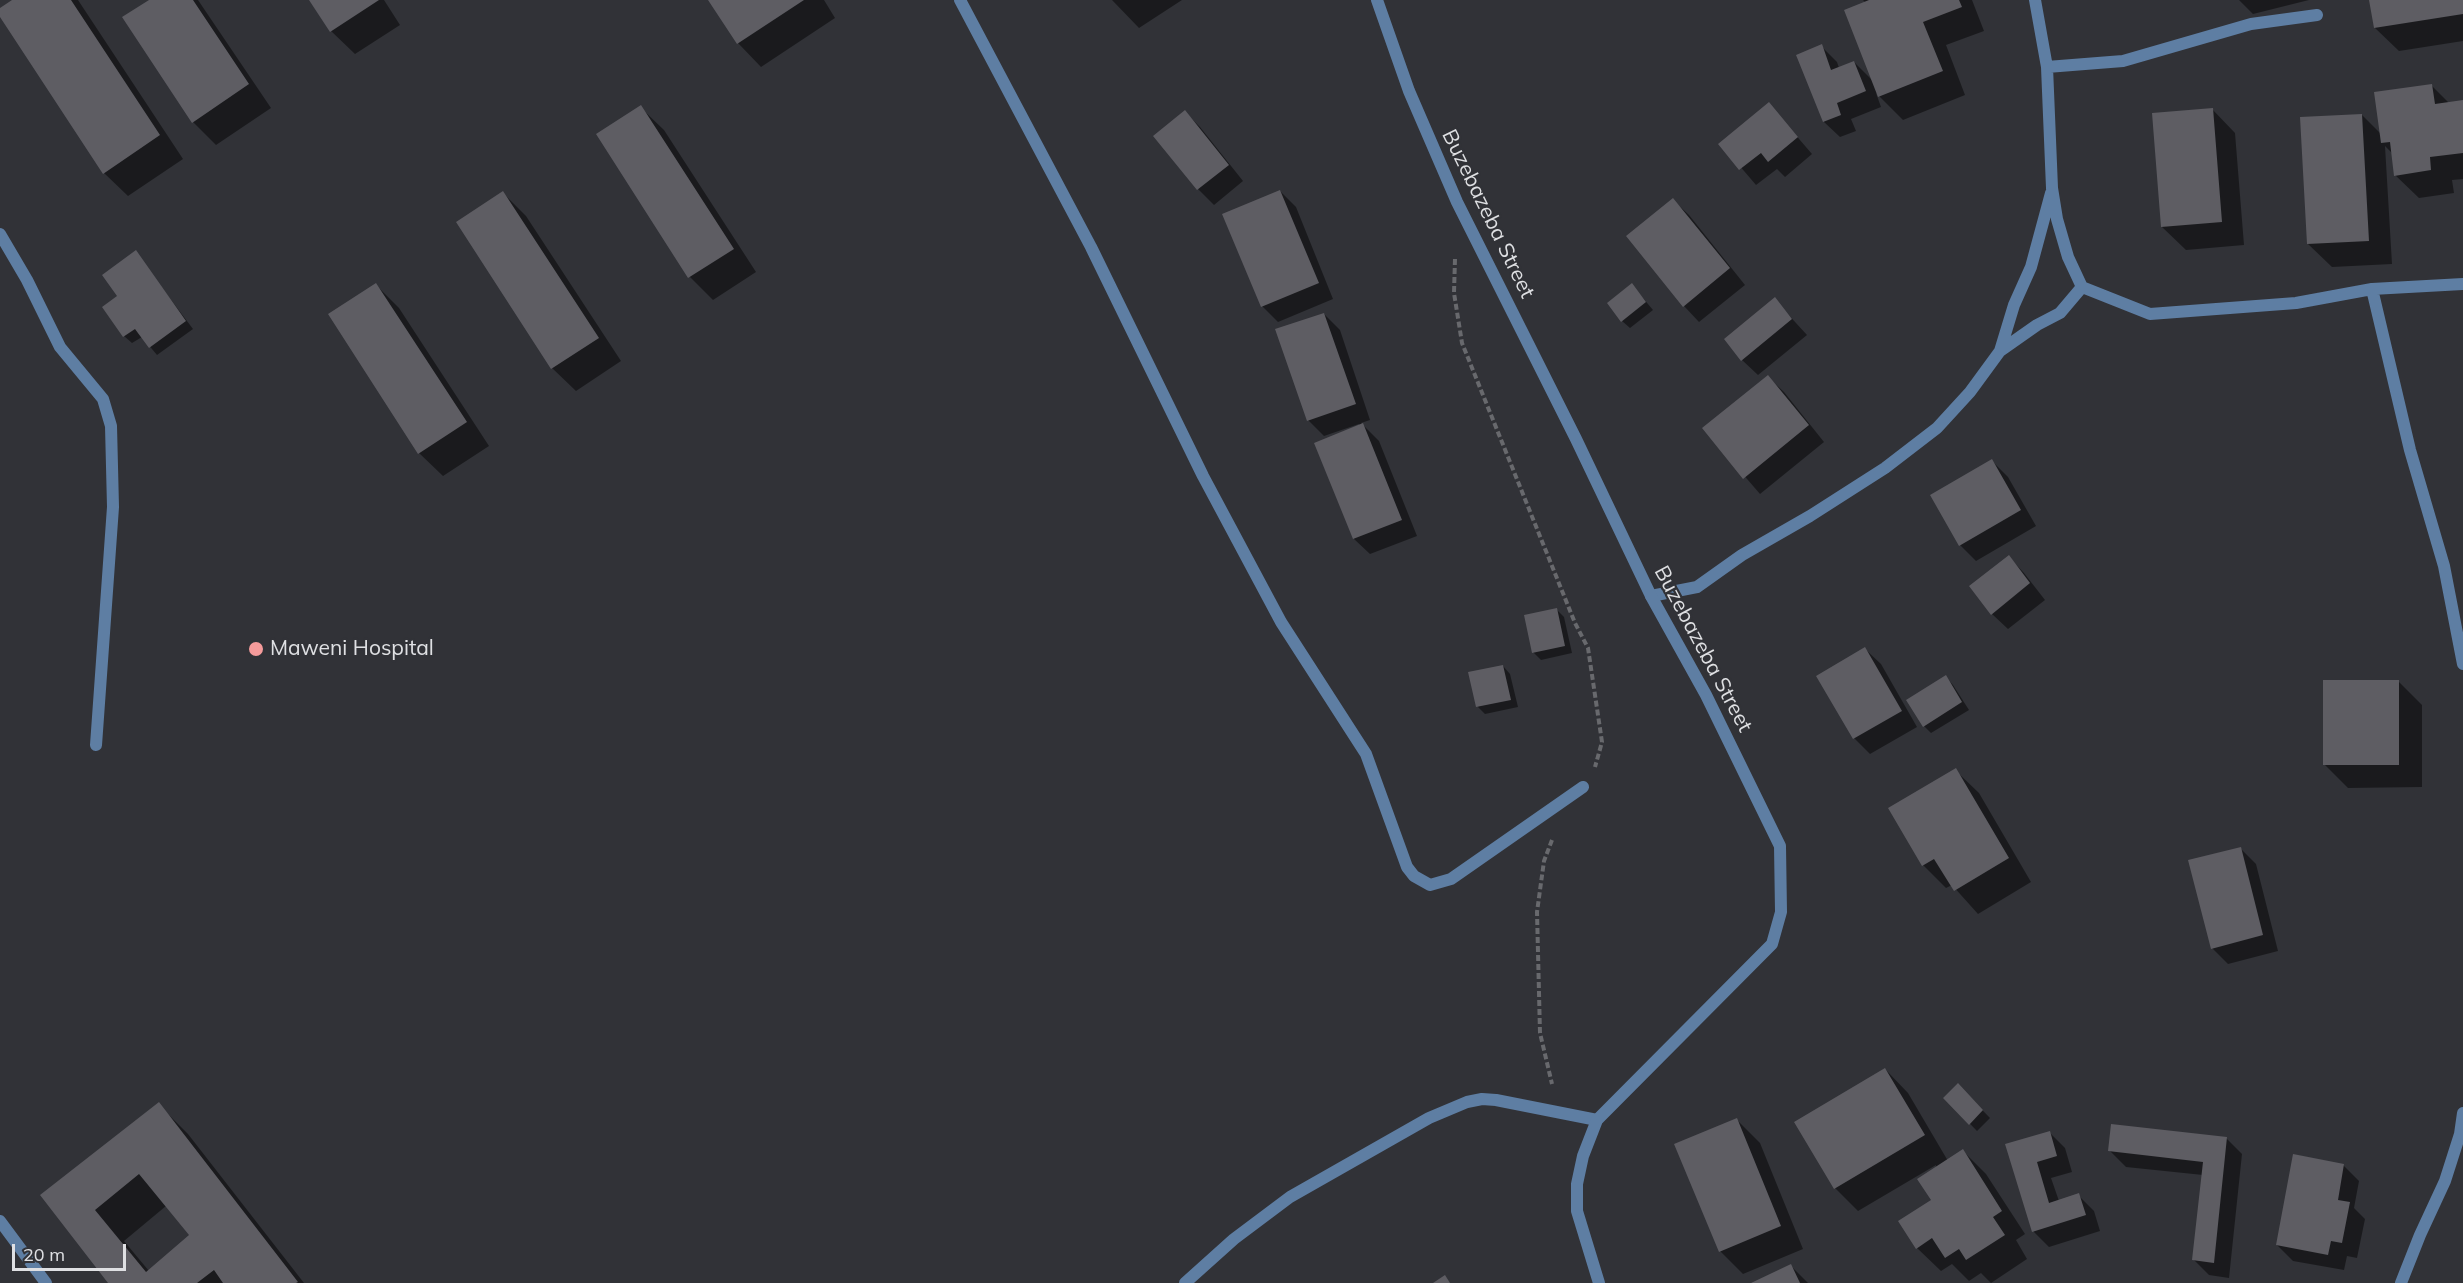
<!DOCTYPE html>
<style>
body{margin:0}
#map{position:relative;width:2463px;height:1283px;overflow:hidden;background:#313237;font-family:Mulish,sans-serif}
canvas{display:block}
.scale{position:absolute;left:12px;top:1244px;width:114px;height:27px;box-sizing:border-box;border:3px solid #dfe0e3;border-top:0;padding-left:8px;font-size:18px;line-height:21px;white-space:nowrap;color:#dfe0e3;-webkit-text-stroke:4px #313237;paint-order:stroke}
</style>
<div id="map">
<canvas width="2463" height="1283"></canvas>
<div class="scale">20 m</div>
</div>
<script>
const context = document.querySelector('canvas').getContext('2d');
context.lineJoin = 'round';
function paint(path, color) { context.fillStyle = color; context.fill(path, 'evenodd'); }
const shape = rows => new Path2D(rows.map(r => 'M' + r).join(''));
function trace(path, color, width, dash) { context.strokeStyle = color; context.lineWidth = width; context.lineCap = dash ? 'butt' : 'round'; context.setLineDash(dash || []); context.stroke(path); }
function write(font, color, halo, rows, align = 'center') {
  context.font = font + ' Mulish,sans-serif'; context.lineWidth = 4.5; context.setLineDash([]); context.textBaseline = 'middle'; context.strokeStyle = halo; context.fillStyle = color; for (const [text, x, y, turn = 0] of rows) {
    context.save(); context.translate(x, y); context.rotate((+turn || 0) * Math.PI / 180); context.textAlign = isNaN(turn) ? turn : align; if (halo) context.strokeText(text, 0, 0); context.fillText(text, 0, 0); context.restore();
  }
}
paint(shape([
 [15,0,78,0,183,159,128,196,104,173,0,14,0,10],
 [151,0,198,0,271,108,216,145,193,122],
 [311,0,384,0,400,25,355,54,331,31],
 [710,0,824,0,835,18,761,67,738,43],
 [1112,0,1182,0,1139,28],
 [1863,0,1972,0,1984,31,1946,45,1965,95,1903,120,1876,93,1881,107,1851,119,1856,131,1840,137,1824,122,1821,46,1837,62,1839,68,1854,62,1874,82,1866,3],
 [2239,0,2309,0,2253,14],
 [2371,0,2463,0,2463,41,2399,51,2375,28],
 [2432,86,2449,103,2463,101,2463,179,2452,180,2454,193,2419,198,2395,175,2392,153,2385,146,2392,264,2332,267,2308,244,2362,115,2381,134],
 [1769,104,1812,154,1785,177,1777,169,1756,185,1721,144],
 [640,107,664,130,756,272,713,300,690,277],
 [2212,109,2235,133,2244,245,2186,250,2162,227],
 [1185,112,1200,127,1243,181,1214,205,1198,189],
 [1280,191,1296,207,1333,299,1278,322,1262,306],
 [503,193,526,216,621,361,576,391,552,368],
 [1673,200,1689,215,1745,285,1699,322,1684,306],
 [135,252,193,329,157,355,142,337,132,343,124,336,119,296],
 [376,285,399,308,489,446,443,476,419,453],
 [1632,285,1653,310,1630,328,1622,321],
 [1774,299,1807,335,1758,375,1742,360],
 [1324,314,1340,330,1370,420,1361,423,1379,441,1417,536,1370,554,1354,539,1316,444,1360,426,1359,424,1324,436,1308,420],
 [1768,377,1784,392,1824,442,1760,494,1704,429],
 [1992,461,2008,477,2036,526,1976,561,1960,545],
 [2009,557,2024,573,2045,600,2008,629,1992,614],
 [1556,609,1564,617,1572,653,1541,660,1533,652],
 [1865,649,1881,664,1917,727,1870,754,1854,738,1818,676],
 [1503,666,1510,674,1518,707,1485,714,1478,707],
 [1946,677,1953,685,1969,710,1931,733,1924,726],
 [2398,681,2422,705,2422,787,2348,788,2325,765],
 [1955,770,1979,793,2031,882,1978,914,1952,885,1946,888,1923,865],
 [2240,848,2256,864,2278,951,2228,964,2212,948],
 [1885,1069,1908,1093,1948,1161,1963,1151,1986,1174,2025,1234,2016,1240,2027,1259,1991,1283,1981,1273,1969,1281,1952,1264,1941,1271,1917,1248,1901,1221,1933,1200,1936,1165,1858,1211,1835,1188],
 [1958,1085,1990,1118,1977,1131,1945,1098],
 [158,1104,188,1134,304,1283,110,1283,42,1195],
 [166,1206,191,1236,149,1271,124,1241],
 [1737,1120,1760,1143,1803,1249,1743,1274,1720,1251],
 [2049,1132,2065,1148,2072,1172,2051,1178,2059,1201,2078,1195,2094,1211,2100,1231,2049,1247,2034,1232,2007,1145],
 [2226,1138,2242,1154,2229,1278,2209,1275,2193,1259,2203,1175,2126,1167,2110,1151],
 [2343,1165,2359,1181,2354,1208,2365,1219,2357,1258,2347,1256,2344,1270,2293,1261,2277,1245],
 [1791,1266,1808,1283,1754,1283]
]), '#0007');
paint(shape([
 [12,0,71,0,160,135,103,174,0,17,0,8],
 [149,0,193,0,249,84,192,123,122,17],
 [309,0,379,0,330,32],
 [708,0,804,0,737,44],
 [1869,0,1959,0,1962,7,1923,22,1943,71,1878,97,1844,10],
 [2369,0,2463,0,2463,14,2374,28],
 [1822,44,1831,70,1854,61,1866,91,1837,103,1841,115,1823,122,1796,55],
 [2432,84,2435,104,2463,100,2463,153,2430,157,2431,170,2394,176,2390,142,2381,143,2374,92],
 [1769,102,1798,137,1768,162,1761,153,1739,170,1718,144],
 [641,105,734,249,688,278,596,134],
 [2213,108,2222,222,2161,227,2152,113],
 [1185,110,1229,165,1197,190,1153,136],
 [2362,114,2369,241,2307,244,2300,117],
 [1280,190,1319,283,1261,307,1222,214],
 [503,191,599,338,551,369,456,222],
 [1673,198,1730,268,1683,307,1626,236],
 [136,250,186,321,149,348,135,329,123,337,102,307,117,296,102,275],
 [376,283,467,422,418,454,328,314],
 [1632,283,1646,302,1621,322,1607,303],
 [1775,297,1792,319,1741,361,1724,339],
 [1324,313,1356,404,1307,421,1275,329],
 [1768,375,1809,425,1743,479,1702,428],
 [1363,423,1402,520,1353,539,1314,443],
 [1992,459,2021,510,1959,546,1930,495],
 [2009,555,2030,583,1991,615,1969,586],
 [1557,608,1565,646,1532,653,1524,615],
 [1865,647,1902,711,1853,739,1816,676],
 [1503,665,1511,700,1476,707,1468,672],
 [1946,675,1962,702,1923,727,1906,700],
 [2323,680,2399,680,2399,765,2323,765],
 [1956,768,2009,858,1954,891,1934,859,1922,866,1888,808],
 [2241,847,2263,935,2211,949,2188,860],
 [1885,1068,1925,1135,1834,1189,1794,1122],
 [1958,1083,1983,1110,1969,1125,1943,1098],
 [159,1102,298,1282,296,1283,223,1283,214,1270,197,1283,108,1283,40,1195],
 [139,1174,189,1235,146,1272,95,1210],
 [1737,1118,1781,1226,1719,1252,1674,1144],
 [2111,1124,2227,1137,2214,1263,2192,1260,2203,1162,2108,1151],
 [2050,1131,2057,1156,2037,1162,2049,1203,2079,1193,2086,1215,2032,1232,2005,1144],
 [1963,1149,2002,1211,1993,1217,2005,1235,1966,1260,1959,1249,1945,1258,1932,1238,1916,1249,1898,1221,1931,1200,1917,1179],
 [2293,1154,2344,1164,2338,1200,2350,1202,2342,1243,2331,1241,2328,1255,2276,1245],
 [1791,1264,1800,1283,1751,1283],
 [1445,1275,1450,1283,1433,1283]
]), '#5e5d63');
trace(shape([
 [1455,259,1454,293,1462,343,1575,623,1588,648,1602,742,1595,767],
 [1552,840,1544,861,1537,912,1540,1033,1552,1084]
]), '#68696d', 4, [6, 3]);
trace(shape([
 [0,234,27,280,60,347,103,399,111,426,113,507,96,745]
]), '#5e7ea3', 12);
trace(shape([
 [960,0,1091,247,1203,476,1281,622,1366,754,1407,867,1414,876,1430,885,1451,879,1583,787],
 [2035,0,2047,67,2052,188,2057,219,2068,257,2082,287],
 [2047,67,2123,61,2251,24,2317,15],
 [2372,289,2410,450,2444,566,2463,664],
 [2000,351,2014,305,2031,267,2051,193],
 [1651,596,1697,587,1742,555,1810,516,1885,468,1937,428,1970,392,2000,351,2037,325,2060,313,2082,287,2150,314,2296,303,2372,289,2463,284],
 [0,1221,46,1283],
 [1185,1283,1234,1239,1290,1197,1429,1118,1467,1102,1482,1099,1496,1100,1597,1120],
 [2401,1283,2420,1235,2445,1181,2460,1134,2463,1113]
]), '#5e7ea3', 12);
trace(shape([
 [1377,0,1409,91,1457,202,1576,439,1651,596,1706,695,1780,846,1781,912,1772,944,1597,1120,1583,1156,1577,1184,1577,1211,1599,1283]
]), '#5e7ea3', 12);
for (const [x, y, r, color] of [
 [256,649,8,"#f59b9b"]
]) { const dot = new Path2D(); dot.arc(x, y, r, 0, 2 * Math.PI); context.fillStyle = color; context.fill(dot); trace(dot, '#313237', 2); }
write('21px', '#dfe0e3', '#313237', [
 ["Buzebazeba Street",1488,214,64],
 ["Buzebazeba Street",1703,649,62]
]);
write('21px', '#dfe0e3', '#313237', [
 ["Maweni Hospital",270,649]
], 'left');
</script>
